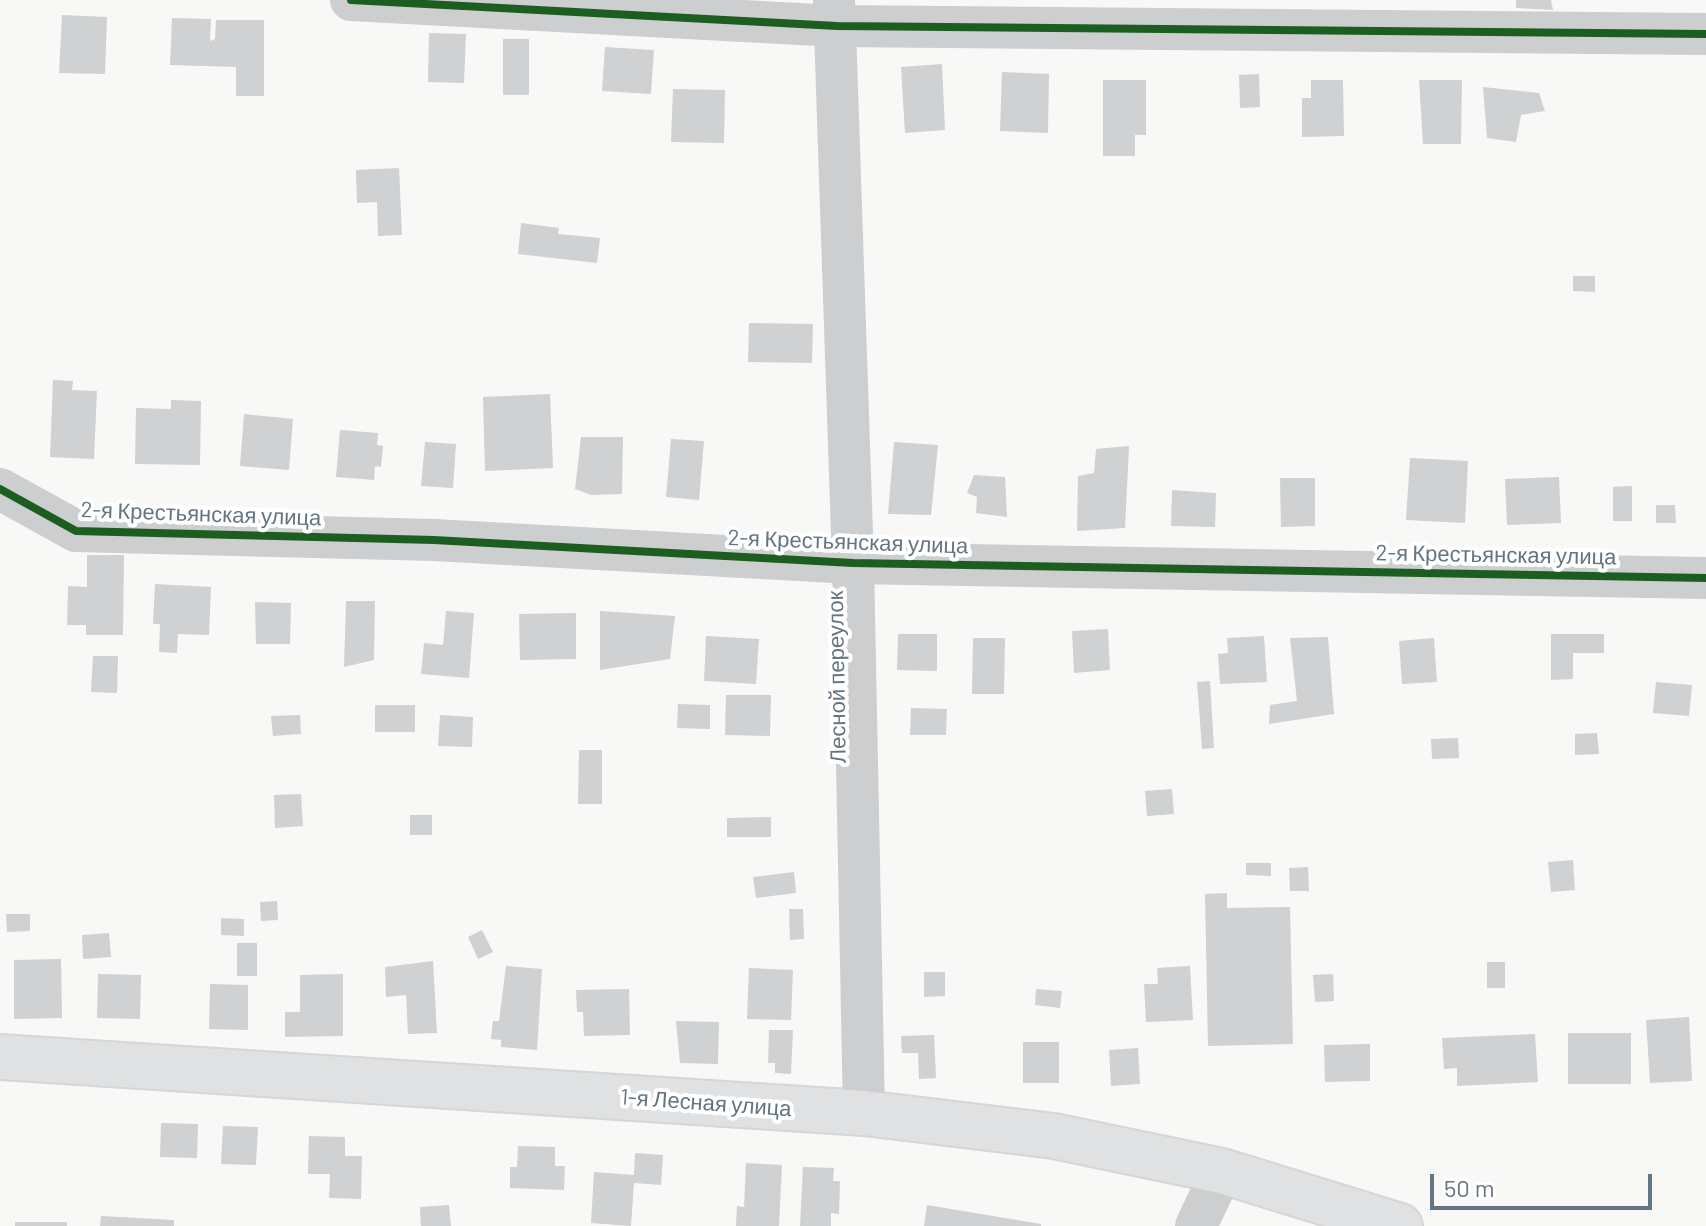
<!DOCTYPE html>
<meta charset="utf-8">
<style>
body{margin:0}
#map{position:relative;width:1706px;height:1226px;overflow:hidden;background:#f8f8f7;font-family:Barlow,sans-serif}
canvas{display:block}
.scale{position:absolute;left:1430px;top:1174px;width:222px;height:36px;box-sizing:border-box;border:4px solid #647582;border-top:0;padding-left:10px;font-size:24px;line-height:28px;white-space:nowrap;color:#647582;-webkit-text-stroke:6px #fff;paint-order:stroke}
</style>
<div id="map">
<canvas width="1706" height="1226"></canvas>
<div class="scale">50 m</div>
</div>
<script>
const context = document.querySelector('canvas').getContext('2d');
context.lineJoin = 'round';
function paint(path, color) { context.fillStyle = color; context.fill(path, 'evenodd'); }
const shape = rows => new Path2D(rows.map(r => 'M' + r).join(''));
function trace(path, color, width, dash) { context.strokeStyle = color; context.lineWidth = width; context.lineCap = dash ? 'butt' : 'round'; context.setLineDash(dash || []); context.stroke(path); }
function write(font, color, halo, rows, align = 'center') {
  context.font = font + ' Barlow,sans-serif'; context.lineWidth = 8; context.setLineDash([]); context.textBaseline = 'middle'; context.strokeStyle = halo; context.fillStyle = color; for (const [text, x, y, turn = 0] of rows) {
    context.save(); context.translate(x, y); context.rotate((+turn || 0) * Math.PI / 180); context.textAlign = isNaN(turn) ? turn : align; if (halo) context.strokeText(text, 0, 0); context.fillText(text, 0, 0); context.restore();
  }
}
paint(shape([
 [1516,0,1551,0,1553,10,1516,8],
 [62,15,107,17,105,74,59,73],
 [172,18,211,19,210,41,215,39,216,20,264,20,264,96,236,96,236,67,170,65],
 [429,33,466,34,464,83,428,82],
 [503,39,529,39,529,95,503,95],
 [605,47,654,50,651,94,602,91],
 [942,64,945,130,905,133,901,67],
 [1002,72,1049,74,1048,133,1000,131],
 [1259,74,1260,107,1240,108,1239,75],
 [1103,80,1146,80,1146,135,1135,135,1135,156,1103,156],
 [1311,80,1343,80,1344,136,1302,137,1302,98,1311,98],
 [1419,80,1462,80,1461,144,1423,144],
 [1483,87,1539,93,1545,111,1521,115,1516,142,1487,138],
 [673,89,725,90,724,143,671,142],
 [399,168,402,235,378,236,377,202,357,203,356,170],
 [521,223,559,228,558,234,600,238,597,263,518,254],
 [1573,276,1595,276,1595,292,1573,291],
 [749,323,813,324,812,363,748,362],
 [53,380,73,381,72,390,97,391,94,459,50,457],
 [550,394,553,468,485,471,483,397],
 [171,400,201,401,200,465,135,464,136,408,171,409],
 [244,414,293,419,289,470,240,466],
 [340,430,378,433,377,445,383,446,381,467,375,466,374,480,336,477],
 [581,437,623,437,622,494,591,495,575,489],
 [671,439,704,441,699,500,666,497],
 [425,442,456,444,453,488,421,486],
 [894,442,938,445,931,515,888,514],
 [1129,446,1125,528,1077,531,1078,476,1094,473,1096,449],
 [1410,458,1468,461,1465,523,1406,520],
 [974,475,1005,477,1007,517,976,513,977,497,967,493],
 [1559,477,1561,523,1507,525,1505,479],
 [1280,478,1315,478,1315,526,1281,527],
 [1632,486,1632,521,1613,521,1613,487],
 [1172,490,1216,493,1215,527,1171,526],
 [1656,505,1675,505,1676,523,1656,523],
 [87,555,124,555,123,635,86,635,86,625,67,625,68,586,87,587],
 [155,584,211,587,209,635,178,634,177,653,159,652,160,624,153,624],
 [346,601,375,601,374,660,344,667],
 [255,602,291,603,290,644,256,644],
 [446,611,474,613,469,678,421,674,424,643,443,645],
 [600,611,675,616,670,659,600,670],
 [576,613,576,659,520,660,519,614],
 [1108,629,1110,670,1074,673,1072,631],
 [898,634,937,634,937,671,897,670],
 [1551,634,1604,634,1604,653,1573,653,1573,679,1551,680],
 [706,636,759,639,756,684,704,681],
 [1264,636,1267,682,1220,684,1218,654,1228,653,1227,638],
 [1328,637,1334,714,1269,724,1270,705,1297,701,1290,638],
 [973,638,1005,638,1004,694,972,694],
 [1434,638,1437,682,1402,684,1399,641],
 [93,656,118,656,117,693,91,692],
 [1210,681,1214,748,1202,749,1197,682],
 [1656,682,1692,685,1689,716,1653,713],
 [726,695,771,695,770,736,725,735],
 [678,704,710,705,710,729,677,728],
 [375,705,415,705,415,732,375,732],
 [911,708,947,709,946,735,910,735],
 [300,715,301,734,273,736,271,716],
 [440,715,473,717,472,747,438,746],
 [1597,733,1599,754,1575,755,1575,734],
 [1458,738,1459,758,1432,759,1431,739],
 [579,750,602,750,602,804,578,804],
 [1172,789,1174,814,1147,816,1145,791],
 [301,794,303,826,275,828,274,795],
 [410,815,432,815,432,835,410,835],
 [771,817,771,837,727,837,727,818],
 [1573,860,1575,890,1551,892,1548,862],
 [1246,863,1271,863,1271,876,1246,875],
 [1308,867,1309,891,1290,891,1289,868],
 [794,872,796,893,756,898,753,877],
 [1227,893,1227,908,1290,907,1293,1044,1208,1046,1205,894],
 [277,901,278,920,261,921,260,902],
 [789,909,803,909,804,939,790,940],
 [6,914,30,914,30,931,7,932],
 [221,918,244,919,244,936,221,935],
 [482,930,493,952,478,959,468,937],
 [109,933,111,957,83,959,82,935],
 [237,943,257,943,257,976,237,976],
 [61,959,62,1018,14,1019,14,960],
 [433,961,437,1033,408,1034,406,995,386,997,385,967],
 [1487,962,1505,962,1505,988,1487,988],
 [506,966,542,969,537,1050,501,1047,501,1040,491,1039,493,1021,499,1021],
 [1190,966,1193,1020,1146,1022,1144,984,1158,984,1157,968],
 [749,968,793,970,791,1020,747,1019],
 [924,972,945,972,945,996,924,997],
 [98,974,141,975,140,1019,97,1018],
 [343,974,343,1036,285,1037,285,1012,300,1012,300,975],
 [1333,974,1334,1001,1315,1002,1313,975],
 [210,984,248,985,248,1030,209,1029],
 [629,989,630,1035,584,1036,583,1012,577,1012,576,990],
 [1036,989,1062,991,1060,1008,1035,1005],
 [1689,1017,1692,1081,1650,1083,1646,1020],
 [676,1021,719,1022,718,1064,680,1063],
 [769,1030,793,1030,791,1074,775,1073,775,1063,768,1063],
 [1568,1033,1631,1033,1631,1084,1568,1084],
 [1535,1034,1538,1082,1457,1086,1457,1068,1444,1069,1442,1038],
 [934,1035,936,1078,919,1079,918,1053,902,1053,901,1036],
 [1023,1042,1059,1042,1059,1083,1023,1083],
 [1370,1044,1370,1081,1325,1082,1324,1045],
 [1138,1048,1140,1084,1111,1086,1109,1050],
 [161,1123,198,1124,197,1158,160,1157],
 [223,1126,258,1127,256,1165,221,1164],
 [309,1136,345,1137,345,1156,362,1156,361,1199,329,1198,330,1174,308,1174],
 [518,1146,555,1147,555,1166,565,1166,564,1190,510,1188,510,1167,517,1167],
 [635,1153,663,1155,661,1185,634,1183,631,1226,591,1223,594,1172,634,1175],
 [746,1163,782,1165,779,1226,736,1226,737,1206,744,1207],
 [803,1167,834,1168,833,1181,840,1181,839,1214,831,1213,831,1226,800,1226],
 [449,1205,451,1226,421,1226,420,1207],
 [927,1205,1041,1224,1041,1226,924,1226],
 [101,1216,174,1220,174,1226,100,1226],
 [15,1222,67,1222,67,1226,15,1226]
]), '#cfd1d2');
const major = shape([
 [0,1057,864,1113,1054,1136,1222,1171,1400,1226]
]);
trace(major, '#d5d6d7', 48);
trace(shape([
 [351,0,837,26,1706,34],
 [834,0,853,563,864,1113],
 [0,489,76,531,434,540,853,563,1706,578],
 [1196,1226,1222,1171]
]), '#cdcecf', 42);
trace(major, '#e0e1e2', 44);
trace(shape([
 [351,0,837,26,1706,34],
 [0,489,76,531,434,540,853,563,1706,578]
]), '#1b5e20', 8);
write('22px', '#647582', '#fff', [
 ["2-я Крестьянская улица",201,514,2],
 ["2-я Крестьянская улица",848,542,2],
 ["2-я Крестьянская улица",1496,555,1],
 ["Лесной переулок",837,677,-91],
 ["1-я Лесная улица",706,1103,4]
]);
</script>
